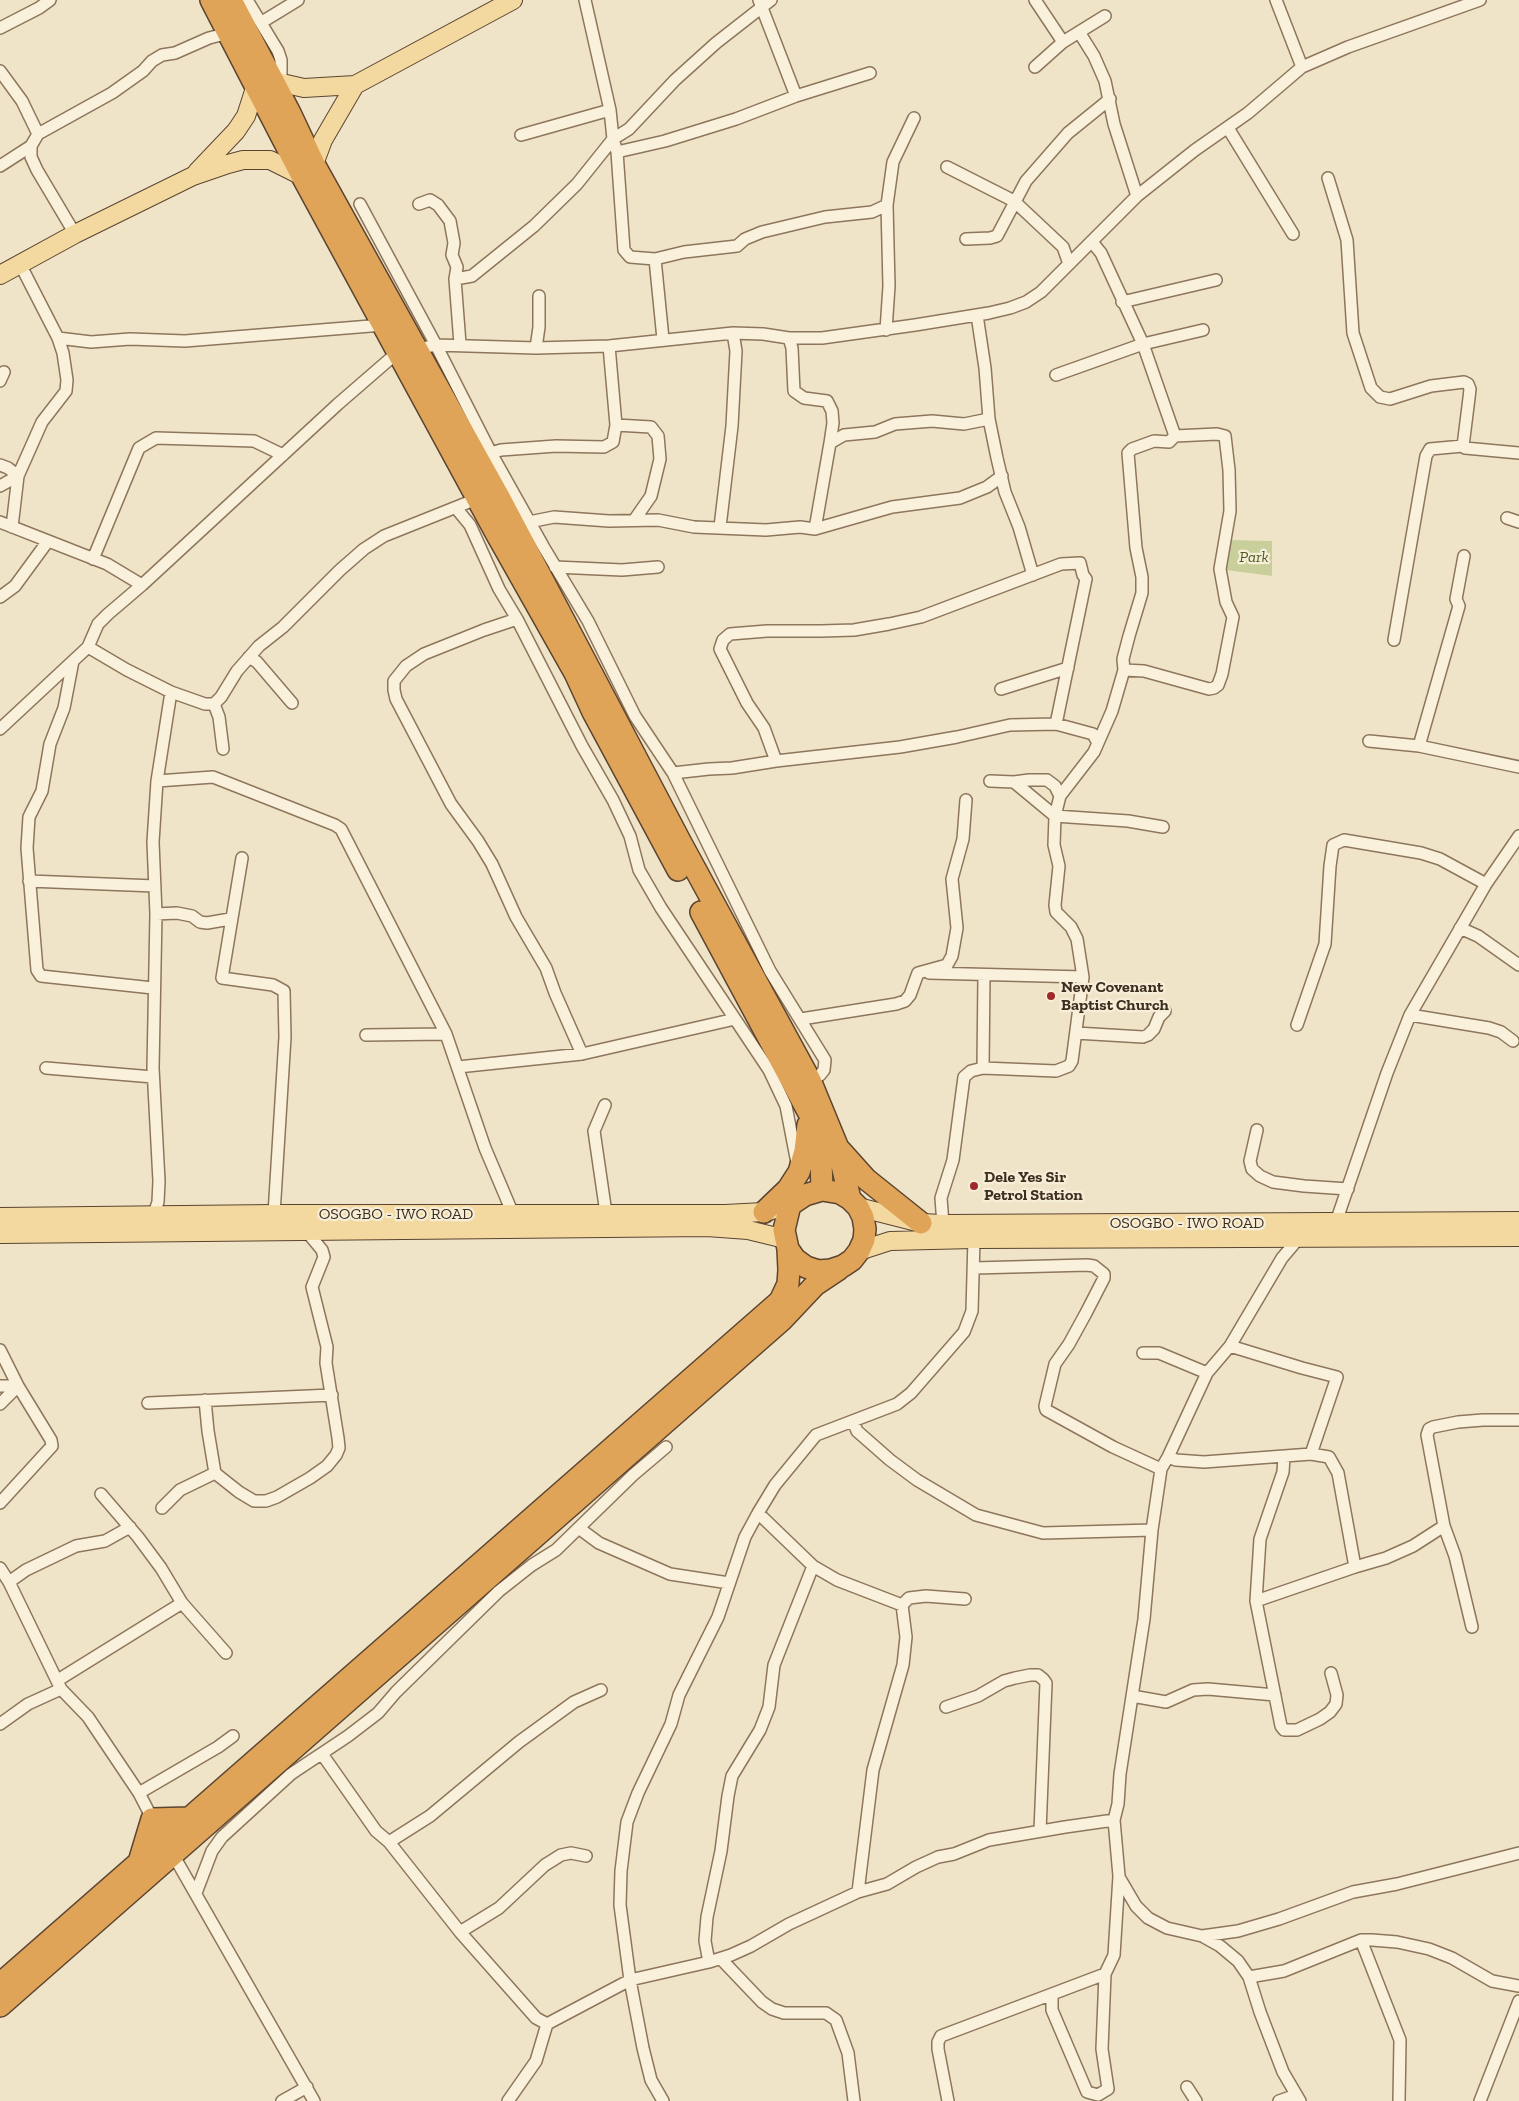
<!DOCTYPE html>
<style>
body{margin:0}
canvas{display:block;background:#f0e4c8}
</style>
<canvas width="1519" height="2101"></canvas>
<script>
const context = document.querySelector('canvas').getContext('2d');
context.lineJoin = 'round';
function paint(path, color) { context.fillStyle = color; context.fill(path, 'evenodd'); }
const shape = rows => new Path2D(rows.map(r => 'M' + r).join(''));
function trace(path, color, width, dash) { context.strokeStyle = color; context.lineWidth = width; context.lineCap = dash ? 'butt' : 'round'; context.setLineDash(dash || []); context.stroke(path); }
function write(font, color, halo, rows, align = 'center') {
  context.font = font + ' "Zilla Slab",serif'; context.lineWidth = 4.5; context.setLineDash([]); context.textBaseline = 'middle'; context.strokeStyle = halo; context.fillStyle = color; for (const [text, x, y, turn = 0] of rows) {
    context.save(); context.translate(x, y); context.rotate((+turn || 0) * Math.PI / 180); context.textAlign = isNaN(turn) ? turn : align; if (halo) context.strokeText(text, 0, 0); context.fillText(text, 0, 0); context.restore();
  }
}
paint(shape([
 [1228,540,1272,541,1272,576,1226,570]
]), '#c9cf9b');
const street = shape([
 [247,0,278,51,281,60,281,83],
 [585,0,610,110,613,139,617,152,624,250,630,257,655,259,684,252,737,246,745,239,762,232,825,217,872,212,887,205],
 [759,0,796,96],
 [1035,0,1063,42],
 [1276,0,1302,67],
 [262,22,298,0],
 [0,28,39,8,50,0],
 [1079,32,1094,56,1105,81,1114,124,1137,196],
 [1035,67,1063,42,1105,16],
 [0,71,22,101,38,134],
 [1228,128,1293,234],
 [521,135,610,110],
 [31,146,31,157,37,170,75,234],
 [617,152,665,141,736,119,796,96,870,73],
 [0,166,31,146,38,134,112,93,143,71,152,61,162,55,175,53,209,38,229,33],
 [947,167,1014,201,1063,247,1069,264],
 [1328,178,1347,240,1353,333,1371,388,1380,397,1390,399,1431,386,1464,382,1468,384,1470,389,1469,398,1463,446,1465,448,1519,453],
 [360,204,436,345,491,453,543,546,588,621,635,716,673,773,770,971,825,1060,824,1070,820,1075,810,1080],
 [419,204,430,200,438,205,450,221,454,243,452,255,457,267,455,279,460,344],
 [966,239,990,238,997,236,1026,181,1068,133,1110,99],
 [1092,242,1101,253,1143,344,1175,436],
 [655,259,663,339],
 [455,279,472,276,534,226,577,184,613,139,629,129,675,80,716,43,771,0],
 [1122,302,1216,280],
 [977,315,985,368,989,419,997,458,1005,492,1019,527,1033,575],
 [886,330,889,286,887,205,893,162,914,118],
 [58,338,91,342,130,339,185,341,383,325],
 [789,338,792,348,794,391,804,398,827,401,832,411,833,423,830,443,844,435,875,432,895,424,932,421,964,424,989,419],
 [536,348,539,327,539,296],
 [418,349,436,345,536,348,609,346,733,333,763,334,789,338,822,338,915,325,989,313,1010,308,1026,302,1041,292,1137,196,1195,150,1248,113,1302,67,1348,47,1480,0],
 [1056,375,1143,344,1203,330],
 [0,381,4,372],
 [616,425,651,427,658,436,660,459,651,496,635,519],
 [491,453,501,450,556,446,604,447,613,442,616,425,609,346],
 [0,465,8,468,18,476,0,486],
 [456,508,470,525,499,589,517,619,484,630,424,654,406,666,394,681,394,690,396,699,451,804,478,841,492,864,516,917,546,968,555,993,582,1054],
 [1507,518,1519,522],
 [0,522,107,564,142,585],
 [529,522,554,517,609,521,658,520,694,527,766,530,800,527,815,529,892,507,960,498,987,487,1002,476],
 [12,527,18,476,42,422,66,391,67,380,63,353,58,338,20,264],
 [720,527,732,426,736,351,733,333],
 [815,529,830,443],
 [93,559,139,448,156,438,254,441,283,455],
 [555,567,622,570,658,567],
 [0,597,15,586,48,541],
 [517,619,582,746,613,800,630,836,639,870,661,908,735,1019],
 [1394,640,1426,456,1430,449,1463,446],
 [88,647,127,670,171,692,205,704,214,704,221,697,237,671,259,646,283,627,340,570,364,549,384,536,479,498],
 [249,657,257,662,292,703],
 [73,661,64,708,50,744,42,791,29,817,27,848,37,970,41,976,153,988],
 [1001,689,1068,668],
 [214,704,219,717,223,749],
 [0,729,88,647,98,624,108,614,142,585,338,404,398,352],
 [1369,741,1419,746,1519,767],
 [1419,746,1459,606,1456,599,1464,556],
 [776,761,764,728,747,703,720,649,723,640,730,634,767,631,821,631,854,630,889,624,921,617,1061,564,1080,563,1083,575,1086,579,1056,724],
 [673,773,709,769,732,768,776,761,900,747,957,737,1010,725,1056,724,1093,734,1098,743],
 [157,781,213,777,335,825,341,829,446,1034,485,1148,513,1214],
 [990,781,1014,782,1029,780,1047,780,1055,786,1060,796],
 [1014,782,1055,816,1128,821,1163,827],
 [242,858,222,978,273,985,284,991,285,1037,274,1214],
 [29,881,155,886],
 [156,914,177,913,192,916,200,922,207,923,230,919],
 [1460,928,1478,936,1519,965],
 [929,973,1083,977],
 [1410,1015,1489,1028,1501,1032,1513,1041],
 [801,1019,896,1004,905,1001,910,995,918,973,947,965,952,956,957,928,952,879,963,839,966,800],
 [1297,1025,1325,944,1330,866,1333,845,1344,840,1421,853,1440,859,1486,884],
 [1076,1033,1143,1037,1148,1035,1154,1029,1159,1017,1165,1011],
 [366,1035,446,1034],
 [458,1067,582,1054,735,1019,769,1070,786,1106,797,1163],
 [46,1068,153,1077],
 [983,1068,984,975],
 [605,1105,594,1131,606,1213],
 [1257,1130,1250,1161,1252,1169,1260,1176,1273,1182,1304,1186,1348,1189],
 [153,1216,158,1202,159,1181,153,1068,156,914,153,842,157,781,171,692],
 [1336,1222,1387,1073,1410,1015,1486,884,1519,836],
 [943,1224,941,1198,953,1160,964,1077,971,1071,983,1068,1056,1071,1069,1066,1072,1061,1083,977,1077,939,1071,927,1056,912,1055,905,1059,866,1054,845,1055,816,1060,796,1094,752,1112,711,1124,670,1123,659,1129,636,1142,593,1142,577,1136,548,1128,453,1132,449,1154,441,1169,442,1175,436,1217,434,1225,436,1229,470,1230,511,1220,569,1226,602,1233,617,1222,674,1218,685,1214,688,1209,689,1144,671,1124,670],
 [974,1268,1087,1265,1094,1266,1104,1274,1104,1278,1086,1313,1069,1344,1055,1364,1045,1406,1046,1410,1113,1447,1161,1469],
 [1230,1346,1302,1368,1337,1377,1311,1454],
 [0,1350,18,1386,51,1440,52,1446,0,1503],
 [1143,1353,1159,1353,1207,1373],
 [0,1386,18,1386],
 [205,1400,208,1431,215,1473,239,1492,254,1501,266,1501,277,1497,310,1478,327,1466,336,1455,339,1448,338,1438,326,1363,327,1347,312,1287,324,1257,322,1250,307,1232],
 [148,1403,332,1395],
 [0,1404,18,1386],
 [853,1421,857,1431,890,1460,917,1480,976,1515,1043,1533,1152,1530],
 [1168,1457,1176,1460,1204,1462,1311,1454,1329,1457,1338,1473,1355,1567],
 [1284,1457,1283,1472,1260,1539,1256,1601,1281,1726,1284,1730,1297,1730,1320,1719,1330,1712,1336,1704,1337,1695,1331,1673],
 [101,1494,138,1537,161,1568,182,1603,226,1653],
 [162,1508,180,1490,215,1473],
 [758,1513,813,1566,837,1580,902,1605],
 [580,1529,599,1543,670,1574,729,1583],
 [0,1568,9,1582,61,1689,88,1717,139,1793,154,1822],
 [9,1582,26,1570,76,1546,105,1541,130,1527],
 [1256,1601,1355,1567,1386,1558,1413,1546,1444,1526],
 [1472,1627,1455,1556,1444,1526,1427,1435,1429,1429,1433,1427,1458,1422,1483,1420,1519,1420],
 [58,1680,182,1603],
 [1132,1696,1166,1702,1193,1690,1208,1689,1275,1695],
 [946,1707,978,1696,1004,1681,1015,1678,1030,1675,1038,1675,1043,1679,1046,1683,1040,1831],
 [0,1724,28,1704,61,1689],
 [322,1754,376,1831,389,1842,460,1932,536,2018,547,2024,630,1980,709,1962,731,1955,751,1946,789,1924,858,1892,887,1884,916,1867,938,1857,954,1854,989,1840,1065,1827,1114,1820],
 [139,1793,218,1747,233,1736],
 [389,1842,430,1816,519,1742,574,1702,601,1690],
 [171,1851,314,2101],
 [1119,1877,1136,1906,1148,1918,1167,1928,1202,1936,1220,1946,1238,1961,1249,1977,1260,2012,1283,2072,1300,2101],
 [858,1892,873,1770,903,1665,906,1637,902,1605,909,1598,926,1596,965,1599],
 [196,1893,212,1851,222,1837,291,1774,348,1736,378,1713,396,1692,499,1591,532,1565,556,1550,633,1475,666,1447],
 [460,1932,499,1908,545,1865,561,1855,571,1853,586,1856],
 [1202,1936,1238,1931,1279,1919,1353,1892,1397,1884,1519,1853],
 [1361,1940,1400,2040,1399,2101],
 [721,1959,762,2002,772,2009,784,2013,826,2013,836,2020,848,2053,854,2101],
 [709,1962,705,1941,707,1917,721,1851,728,1796,732,1776,760,1730,769,1707,774,1665,813,1566],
 [1249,1977,1284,1971,1361,1940,1372,1940,1397,1942,1429,1949,1452,1958,1492,1981,1519,1986],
 [1052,1994,1052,2010,1087,2092,1098,2095],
 [1187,2087,1196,2101],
 [1098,2095,1108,2089,1102,2049,1105,1974],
 [282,2101,307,2087],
 [508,2101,536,2061,547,2024],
 [663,2101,651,2080,643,2048,630,1980,620,1905,621,1871,627,1822,638,1793,671,1724,679,1695,718,1617,745,1537,758,1513,775,1485,816,1435,897,1404,911,1393,964,1332,972,1311,974,1239],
 [948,2101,938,2049,938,2042,941,2036,1105,1974,1114,1955,1119,1876,1114,1820,1118,1804,1120,1774,1144,1619,1152,1530,1161,1469,1168,1457,1207,1373,1230,1346,1282,1258,1299,1238],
 [1279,2101,1296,2095],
 [1480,2101,1519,2001]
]);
const primary = shape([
 [273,81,304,88,355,85,513,0],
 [314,164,323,140,355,85],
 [197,172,236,131,246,116,256,85],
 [0,275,75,234,193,176,228,164,243,160,270,160,302,176],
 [858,1207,921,1223,943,1224,1519,1221],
 [0,1217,274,1214,725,1214,764,1212,775,1209],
 [0,1234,707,1227,748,1230,785,1239],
 [859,1251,890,1241,974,1239,1519,1237]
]);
const highway = shape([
 [211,0,302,176,496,533,575,673,593,712,678,870],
 [231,0,290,113,314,164,498,495,681,843,810,1080,838,1148,850,1199,858,1207,863,1217,865,1229,864,1240,859,1251,852,1260,843,1266,831,1270,818,1271,806,1267,795,1259,788,1249,784,1230,790,1205,805,1195,822,1190,840,1193,850,1199],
 [701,912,810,1115,821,1160,822,1190],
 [840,1150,866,1179,921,1223],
 [764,1212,788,1189,799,1172,805,1151,808,1125],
 [139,1862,152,1819,189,1818],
 [0,1984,780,1301,788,1284,789,1270,788,1249],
 [0,2006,782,1320,815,1285,839,1269]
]);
trace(street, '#8d765c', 14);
trace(primary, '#5b4430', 20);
trace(highway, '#5b4430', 24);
trace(street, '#faf1dc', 11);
trace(primary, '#f3d9a0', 18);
trace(highway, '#e0a458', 21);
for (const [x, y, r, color] of [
 [1051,996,5,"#9e2a2b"],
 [974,1186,5,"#9e2a2b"]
]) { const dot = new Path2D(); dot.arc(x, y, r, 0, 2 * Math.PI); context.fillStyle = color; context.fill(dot); trace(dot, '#f7eed8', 2); }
write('italic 16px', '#4d5a26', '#f7eed8', [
 ["Park",1254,557]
]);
write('bold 16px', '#3d2e20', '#f7eed8', [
 ["New Covenant",1061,987],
 ["Baptist Church",1061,1005],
 ["Dele Yes Sir",984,1177],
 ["Petrol Station",984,1195]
], 'left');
write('16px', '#3d2e20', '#f7eed8', [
 ["OSOGBO - IWO ROAD",396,1214],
 ["OSOGBO - IWO ROAD",1187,1223]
]);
</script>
